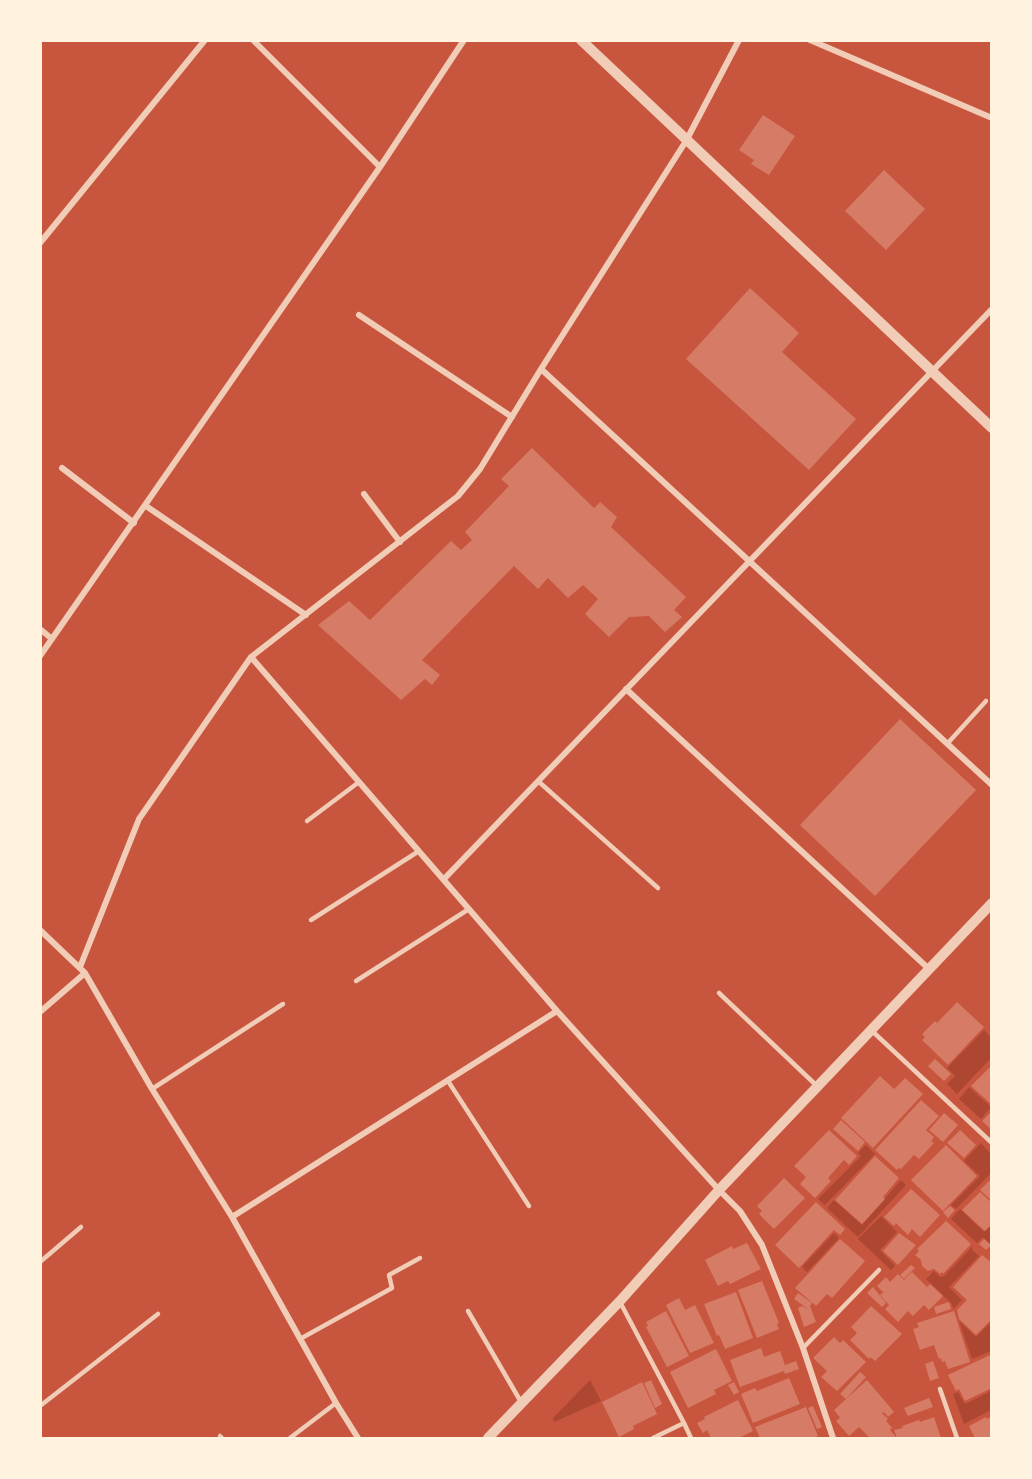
<!DOCTYPE html>
<style>
body{margin:0}
#map{position:relative;width:1032px;height:1479px;overflow:hidden;background:#c8553d;font-family:Helvetica,sans-serif}
canvas{display:block}
.frame{position:absolute;inset:0;border:42px solid #fff3e0;pointer-events:none}
</style>
<div id="map">
<canvas width="1032" height="1479"></canvas>
<div class="frame"></div>
</div>
<script>
const context = document.querySelector('canvas').getContext('2d');
context.lineJoin = 'round';
function paint(path, color) { context.fillStyle = color; context.fill(path, 'evenodd'); }
const shape = rows => new Path2D(rows.map(r => 'M' + r).join(''));
function trace(path, color, width, dash) { context.strokeStyle = color; context.lineWidth = width; context.lineCap = dash ? 'butt' : 'round'; context.setLineDash(dash || []); context.stroke(path); }
paint(shape([
 [984,1030,991,1038,991,1058,957,1094,947,1084,955,1076,947,1068],
 [969,1087,991,1107,981,1119,959,1099],
 [981,1143,991,1154,991,1173,956,1209,951,1205,980,1176,964,1161],
 [866,1145,875,1154,825,1205,818,1199,861,1156,858,1153],
 [901,1180,906,1185,858,1237,827,1208,834,1200,862,1225],
 [960,1209,984,1232,991,1225,991,1245,983,1237,977,1243,951,1219],
 [881,1216,897,1232,880,1250,895,1266,891,1270,858,1239],
 [834,1233,839,1238,807,1272,802,1267],
 [973,1246,972,1250,979,1256,949,1287,962,1300,953,1309,952,1304,926,1279,934,1271,940,1277,944,1276],
 [959,1321,976,1337,989,1324,991,1329,991,1351,972,1359],
 [590,1380,601,1401,554,1422,553,1418],
 [991,1391,991,1410,964,1424,953,1394,958,1392,965,1404]
]), '#ae4732');
paint(shape([
 [763,115,795,136,769,175,751,164,754,160,739,150],
 [884,170,925,209,886,250,845,211],
 [750,288,799,333,782,352,856,419,809,470,686,359],
 [532,448,594,508,600,502,617,517,611,527,686,597,674,610,682,617,665,632,649,616,629,617,609,637,585,614,598,599,583,585,568,598,548,578,538,589,514,566,422,660,440,675,432,685,425,679,401,700,318,625,349,601,370,620,451,541,461,550,472,540,465,532,509,486,501,479],
 [900,719,976,790,875,896,800,825],
 [957,1002,984,1027,948,1065,922,1040,925,1037,922,1034,935,1021,937,1023],
 [935,1059,951,1074,944,1081,928,1066],
 [992,1065,992,1105,971,1086],
 [880,1076,894,1089,905,1078,923,1094,873,1148,841,1118],
 [921,1100,939,1116,926,1130,934,1137,931,1141,934,1143,919,1159,914,1155,901,1169,899,1168,897,1170,875,1150],
 [992,1111,992,1130,982,1121],
 [944,1113,958,1125,943,1142,929,1130],
 [841,1120,865,1142,858,1151,833,1129],
 [829,1130,857,1156,849,1165,844,1160,828,1178,831,1181,815,1198,800,1184,806,1177,794,1166],
 [960,1130,976,1145,964,1158,947,1143],
 [946,1145,977,1176,943,1211,911,1180],
 [875,1156,899,1178,883,1197,885,1199,862,1224,835,1200],
 [784,1178,805,1198,774,1229,759,1214,762,1211,757,1206],
 [992,1178,992,1201,980,1190],
 [911,1189,940,1215,920,1237,912,1229,908,1235,896,1223,894,1226,884,1217],
 [980,1192,992,1203,992,1224,985,1231,962,1210],
 [816,1202,845,1229,840,1235,834,1230,799,1268,775,1245],
 [950,1206,955,1210,948,1218,943,1212],
 [946,1221,971,1244,943,1274,942,1272,940,1274,934,1269,928,1271,922,1266,921,1260,915,1255,919,1251,917,1249],
 [899,1233,916,1245,898,1265,883,1251],
 [840,1239,865,1261,832,1298,827,1294,816,1306,795,1288],
 [984,1239,991,1245,986,1250,979,1244],
 [747,1243,761,1269,730,1284,728,1281,718,1286,705,1260,732,1246,733,1249],
 [982,1255,992,1263,992,1319,976,1335,959,1319,957,1310,967,1300,953,1287],
 [911,1265,915,1268,904,1279,900,1275],
 [912,1272,927,1287,930,1284,943,1296,929,1310,924,1305,913,1316,908,1311,898,1322,885,1309,889,1305,880,1295,885,1291,883,1292,877,1286,886,1277,890,1282,898,1274,904,1280],
 [762,1281,779,1323,777,1324,779,1329,757,1338,738,1290],
 [873,1287,886,1303,882,1307,867,1293],
 [736,1292,753,1338,725,1349,719,1335,717,1336,704,1304],
 [798,1293,812,1303,810,1306,816,1322,804,1327,798,1308,802,1306,808,1309,794,1299],
 [679,1298,685,1310,695,1305,714,1343,690,1353,666,1305],
 [949,1302,951,1309,936,1314,934,1307],
 [871,1306,902,1334,875,1361,870,1357,869,1359,850,1340,857,1333,851,1327],
 [666,1311,689,1356,667,1367,646,1327,648,1326,646,1322],
 [954,1311,970,1362,948,1369,945,1361,942,1362,941,1358,939,1359,934,1345,920,1350,913,1329,919,1327,917,1323],
 [834,1337,840,1343,843,1340,866,1362,837,1391,821,1377,827,1371,813,1358],
 [761,1348,764,1357,780,1351,785,1365,796,1361,799,1369,785,1374,784,1371,740,1387,730,1360],
 [716,1349,732,1381,714,1390,716,1394,688,1408,670,1372],
 [992,1354,992,1388,965,1401,959,1389,956,1391,948,1375],
 [933,1361,939,1378,930,1381,925,1364],
 [860,1372,866,1377,846,1399,840,1394],
 [789,1378,800,1404,753,1423,741,1394,755,1388,757,1391],
 [651,1380,662,1404,655,1408,644,1383],
 [867,1380,894,1412,888,1417,884,1412,882,1413,888,1419,886,1421,892,1428,890,1430,896,1437,894,1438,870,1438,859,1427,849,1436,836,1421,840,1418,834,1410],
 [642,1382,657,1414,633,1426,634,1429,619,1437,602,1402],
 [734,1382,739,1392,734,1395,728,1385],
 [929,1398,933,1407,908,1416,904,1408],
 [738,1400,753,1431,739,1438,711,1438,707,1430,703,1433,697,1423,705,1419,704,1417],
 [813,1406,822,1427,817,1429,808,1408],
 [806,1407,818,1436,812,1438,760,1438,755,1427],
 [992,1416,992,1438,975,1438,969,1426,986,1417,987,1419],
 [934,1417,941,1438,897,1438,894,1430,903,1428,902,1426,919,1420,920,1422]
]), '#d67c66');
trace(shape([
 [947,744,986,701],
 [538,781,658,888],
 [307,821,359,782],
 [311,920,419,851],
 [356,981,469,909],
 [719,993,817,1086],
 [871,1030,992,1143],
 [448,1081,529,1206],
 [152,1089,283,1004],
 [40,1262,81,1227],
 [620,1302,684,1423,653,1438],
 [468,1311,521,1402],
 [300,1339,392,1288,389,1275,420,1258],
 [803,1348,879,1270],
 [940,1389,957,1438],
 [40,1406,158,1314],
 [684,1423,691,1438],
 [220,1436,222,1438],
 [290,1438,336,1403]
]), '#f1ccb7', 4.5);
trace(shape([
 [253,40,380,167],
 [810,40,992,118],
 [40,243,205,40],
 [359,315,512,417],
 [541,369,992,785],
 [62,468,134,523],
 [364,494,400,542],
 [146,506,306,615],
 [40,629,52,639],
 [40,656,380,167,464,40],
 [251,657,557,1011,719,1190,740,1211,762,1245,803,1348,833,1438],
 [626,689,929,969],
 [444,879,992,309],
 [40,930,85,973,152,1089,232,1217,336,1403,358,1438],
 [80,967,139,819,251,657,458,496,480,469,541,369,686,141,739,40],
 [40,1012,85,973],
 [232,1217,557,1011]
]), '#f1ccb7', 6);
trace(shape([
 [581,40,992,428],
 [488,1438,620,1301,719,1190,992,903]
]), '#f1ccb7', 10);
</script>
